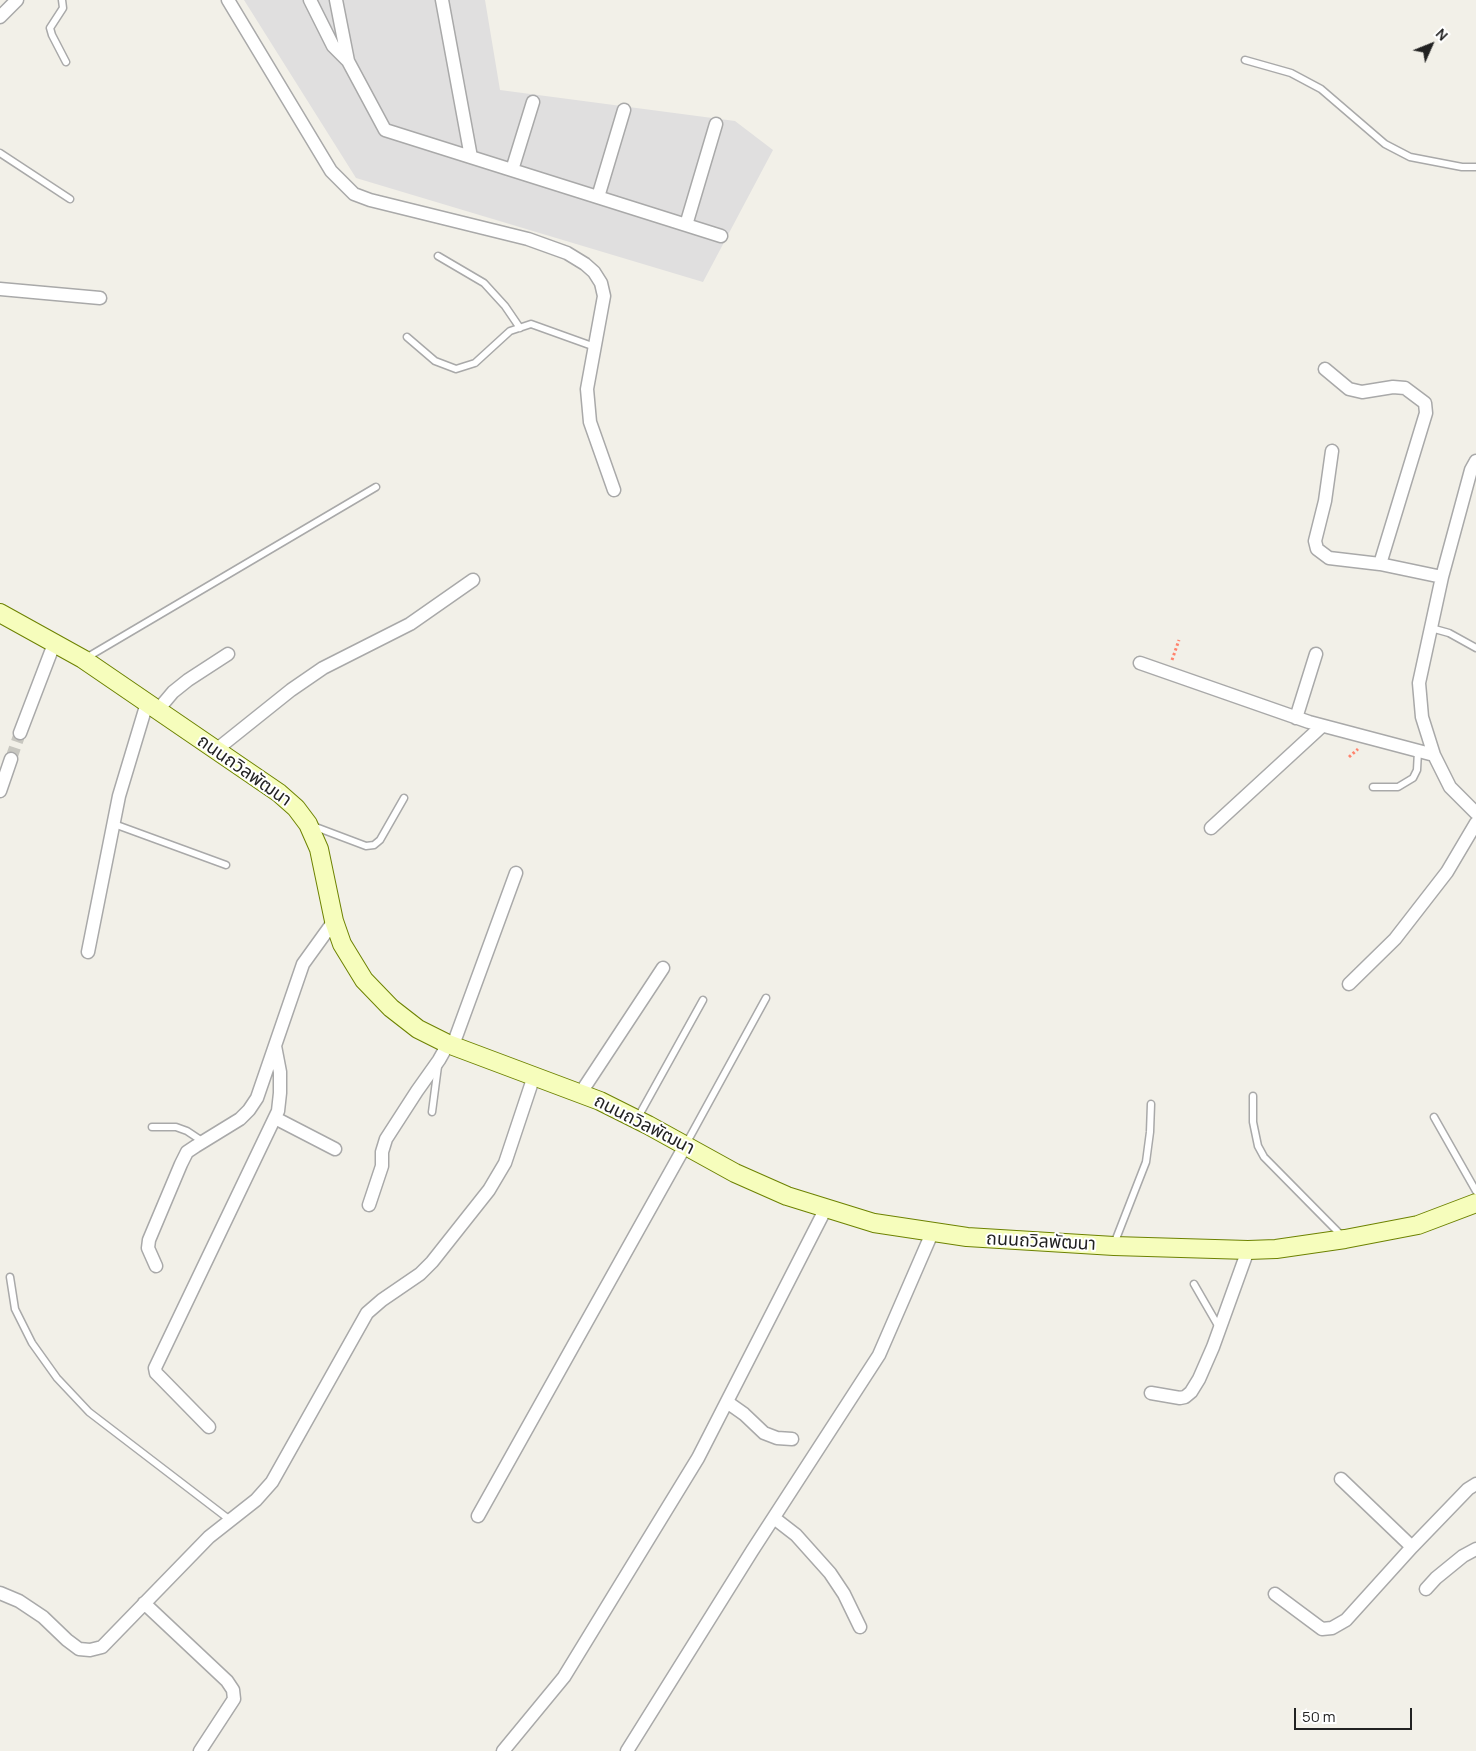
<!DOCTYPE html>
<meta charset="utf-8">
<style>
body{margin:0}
#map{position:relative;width:1476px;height:1751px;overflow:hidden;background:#f2f0e8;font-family:Manrope,sans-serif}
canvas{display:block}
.north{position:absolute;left:1406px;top:20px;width:50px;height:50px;-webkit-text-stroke:4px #fff;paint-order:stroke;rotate:46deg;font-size:14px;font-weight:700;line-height:20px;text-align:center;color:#222}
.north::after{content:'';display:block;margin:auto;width:18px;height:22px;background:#222;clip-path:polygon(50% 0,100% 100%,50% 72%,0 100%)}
.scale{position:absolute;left:1294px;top:1708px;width:118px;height:22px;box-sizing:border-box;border:2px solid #222;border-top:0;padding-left:6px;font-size:15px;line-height:18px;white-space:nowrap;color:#222;-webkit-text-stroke:4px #fff;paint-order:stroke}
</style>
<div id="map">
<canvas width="1476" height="1751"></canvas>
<div class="north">N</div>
<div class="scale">50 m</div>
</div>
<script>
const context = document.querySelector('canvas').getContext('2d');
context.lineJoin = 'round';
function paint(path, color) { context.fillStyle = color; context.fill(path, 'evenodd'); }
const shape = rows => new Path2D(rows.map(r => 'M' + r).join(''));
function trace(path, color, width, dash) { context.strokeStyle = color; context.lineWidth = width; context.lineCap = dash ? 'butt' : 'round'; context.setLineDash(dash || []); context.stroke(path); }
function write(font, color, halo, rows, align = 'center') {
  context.font = font + ' Manrope,"Noto Sans Thai",sans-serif'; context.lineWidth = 4; context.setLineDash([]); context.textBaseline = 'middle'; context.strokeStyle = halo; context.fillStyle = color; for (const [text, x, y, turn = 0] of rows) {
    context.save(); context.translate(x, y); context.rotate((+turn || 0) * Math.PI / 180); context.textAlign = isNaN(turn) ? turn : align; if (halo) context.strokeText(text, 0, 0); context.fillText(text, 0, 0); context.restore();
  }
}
paint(shape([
 [244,0,485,0,500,90,735,121,773,150,703,282,356,178]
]), '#e0dfdf');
trace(shape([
 [11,759,20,733]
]), '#c8c7c0', 12, [12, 6]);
const lane = shape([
 [62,0,63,8,50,28,52,35,66,62],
 [1245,60,1291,73,1321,89,1385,144,1410,157,1462,167,1476,167],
 [0,153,70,199],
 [438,256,484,283,505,306,520,328],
 [407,337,435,361,456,369,475,363,510,331,531,324,595,347],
 [1431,628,1449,633,1476,648],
 [86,658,376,487],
 [1373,787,1398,787,1413,778,1417,770,1418,751],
 [114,824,226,865],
 [313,826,366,846,374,845,380,840,404,798],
 [1253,1096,1253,1122,1258,1146,1264,1157,1342,1236],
 [432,1112,438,1066],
 [1434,1117,1476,1191],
 [637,1119,703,1000],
 [152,1127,176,1127,187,1131,202,1141],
 [686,1144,766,998],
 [1114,1244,1146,1162,1150,1132,1151,1104],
 [10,1277,15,1309,32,1343,57,1378,89,1412,230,1520],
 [1194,1284,1220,1329]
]);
const street = shape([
 [228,0,331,171,354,194,370,200,528,239,567,253,585,264,594,272,601,283,604,296,587,389,590,422,614,490],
 [310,0,333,46,348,61,385,130,721,236],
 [336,0,348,61],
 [442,0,471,157],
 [0,17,17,0],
 [512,170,533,102],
 [598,197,624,110],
 [686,225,716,124],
 [0,289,100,298],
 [1325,369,1349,389,1362,392,1393,387,1405,388,1425,403,1426,413,1380,564],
 [1332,451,1325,501,1315,541,1317,549,1329,558,1380,564,1442,577],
 [1476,461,1471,470,1442,577,1419,683,1422,717,1434,755,1450,787,1476,813],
 [1140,663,1309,722,1434,755],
 [157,711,173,692,188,680,228,654],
 [1296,718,1316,654],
 [20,733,54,644],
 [216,750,291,690,323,668,410,624,473,580],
 [0,791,11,759],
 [1211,828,1322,726],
 [88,952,119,796,147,703],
 [1349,984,1395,939,1447,872,1476,823],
 [453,1045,516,873],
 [580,1094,663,968],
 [275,1118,335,1149],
 [369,1205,382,1166,382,1152,386,1139,417,1091,439,1060,448,1044],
 [156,1266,148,1248,149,1240,181,1164,187,1152,196,1146,240,1119,249,1110,257,1098,303,964,334,921],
 [1151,1393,1180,1398,1185,1397,1191,1392,1199,1379,1213,1347,1248,1250],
 [727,1402,744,1414,764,1433,777,1438,792,1439],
 [209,1427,161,1378,156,1373,155,1368,278,1111,280,1093,280,1072,275,1046],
 [1341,1479,1412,1547],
 [478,1516,685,1146],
 [774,1518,796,1535,830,1573,844,1594,860,1627],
 [1426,1589,1436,1578,1463,1556,1476,1549],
 [0,1593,19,1601,43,1617,67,1640,79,1649,90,1650,102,1647,209,1537,256,1500,272,1482,367,1313,382,1300,420,1274,432,1262,489,1190,505,1163,534,1076],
 [1275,1594,1322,1629,1332,1628,1346,1620,1412,1547,1468,1489,1476,1484],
 [144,1603,227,1681,233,1690,234,1699,200,1751],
 [503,1751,564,1677,698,1458,826,1208],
 [627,1751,752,1551,879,1355,932,1233]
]);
const secondary = shape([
 [0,613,83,659,279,793,296,808,308,824,319,849,334,921,342,944,364,980,391,1008,418,1029,448,1044,600,1101,648,1125,735,1173,787,1196,874,1223,967,1237,1114,1246,1248,1250,1276,1249,1345,1239,1418,1225,1476,1203]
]);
trace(lane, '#a9a9a9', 9);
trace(street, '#a9a9a9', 15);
trace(secondary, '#6d8200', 20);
trace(shape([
 [1172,660,1179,640],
 [1349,757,1358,749]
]), '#ff836d', 3, [2.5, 2.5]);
trace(lane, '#fff', 6);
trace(street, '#fff', 12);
trace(secondary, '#f6fdbc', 18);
write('18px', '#222', '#fff', [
 ["ถนนถวิลพัฒนา",244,771,35],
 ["ถนนถวิลพัฒนา",644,1125,27],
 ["ถนนถวิลพัฒนา",1041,1242,3]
]);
</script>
